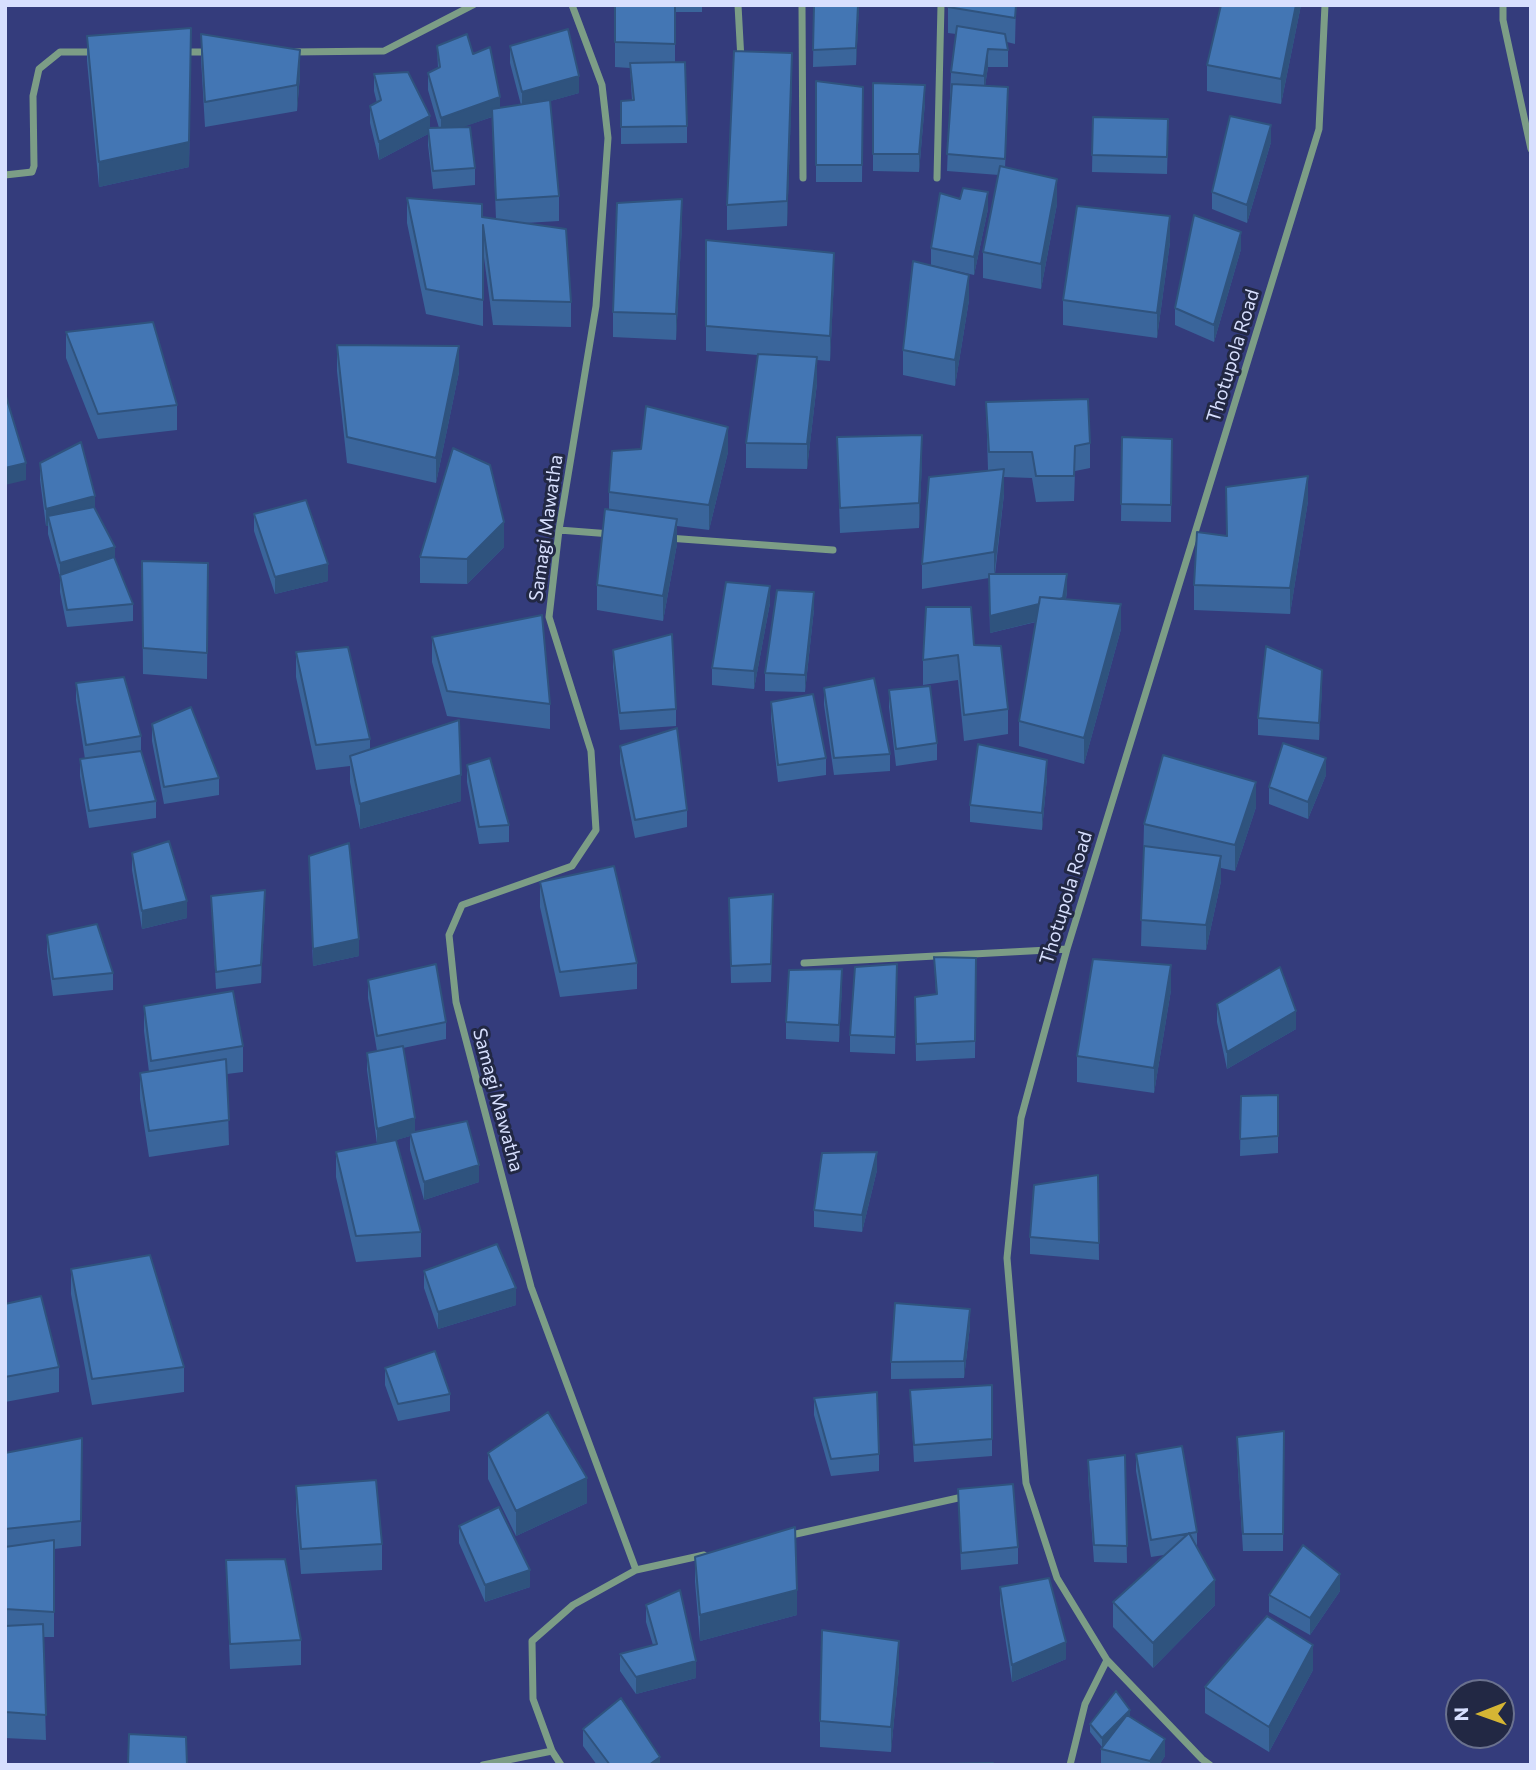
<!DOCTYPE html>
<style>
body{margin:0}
#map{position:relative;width:1536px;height:1770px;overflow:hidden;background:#343c7c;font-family:Commissioner,sans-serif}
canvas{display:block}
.frame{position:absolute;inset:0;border:7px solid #d7dffe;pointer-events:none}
.north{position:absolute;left:1445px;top:1679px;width:70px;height:70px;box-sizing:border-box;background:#222844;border:2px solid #6a718e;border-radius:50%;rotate:269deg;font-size:19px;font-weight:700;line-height:28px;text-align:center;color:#d7dffe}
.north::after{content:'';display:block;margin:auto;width:24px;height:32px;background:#d5b534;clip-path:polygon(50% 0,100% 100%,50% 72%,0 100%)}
</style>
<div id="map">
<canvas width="1536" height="1770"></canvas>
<div class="frame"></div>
<div class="north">N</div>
</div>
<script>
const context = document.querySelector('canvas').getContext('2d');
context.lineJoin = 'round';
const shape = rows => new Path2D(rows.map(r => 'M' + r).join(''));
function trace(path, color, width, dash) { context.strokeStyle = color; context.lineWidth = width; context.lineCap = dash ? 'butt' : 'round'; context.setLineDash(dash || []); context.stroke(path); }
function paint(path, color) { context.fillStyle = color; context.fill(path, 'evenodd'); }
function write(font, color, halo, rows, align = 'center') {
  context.font = font + ' Commissioner,sans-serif'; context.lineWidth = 6; context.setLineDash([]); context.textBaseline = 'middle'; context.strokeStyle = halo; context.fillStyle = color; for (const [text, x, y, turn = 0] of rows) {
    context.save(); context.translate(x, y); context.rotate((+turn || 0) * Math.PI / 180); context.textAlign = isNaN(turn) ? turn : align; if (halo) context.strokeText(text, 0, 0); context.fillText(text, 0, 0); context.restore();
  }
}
trace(shape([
 [572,5,602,85,608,138,596,306,559,530,549,617,591,751,596,830,572,866,462,905,449,935,456,1002,531,1287,636,1570],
 [738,5,741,60],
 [802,5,803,178],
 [1503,5,1503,20,1531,149],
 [184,52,210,52],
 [292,52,384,51,473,5],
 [5,175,32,172,34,166,33,96,39,69,60,52,95,52],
 [937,178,941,5],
 [559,530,611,534],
 [668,538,833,550],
 [804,963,1067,949],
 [787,1536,967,1496],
 [483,1765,552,1751],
 [561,1765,552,1751,533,1699,532,1641,573,1605,636,1570,704,1555],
 [1070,1765,1085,1704,1107,1660],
 [1210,1765,1202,1759,1107,1660,1057,1578,1026,1483,1007,1258,1021,1118,1067,949,1319,129,1325,5]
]), '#7c9d86', 7);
paint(shape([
 [615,5,702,5,702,12,675,12,675,62,687,126,687,143,621,144,621,101,632,100,630,68,615,67],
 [814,5,859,5,856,65,813,67],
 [948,5,1016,5,1015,44,1007,42,1008,50,1008,67,988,67,985,86,1008,104,1005,168,1057,204,1041,289,983,278,983,252,999,175,947,171,951,72,956,34,948,33],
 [1221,5,1301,5,1281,104,1207,91,1207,65],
 [201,34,300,75,297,111,205,127,201,59],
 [87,36,191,53,189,167,99,187,87,61],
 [437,46,473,54,500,108,521,105,510,63,510,46,579,93,550,101,559,196,559,221,525,223,571,302,571,327,493,325,483,250,483,326,426,314,407,223,407,198,482,217,496,219,492,117,462,127,475,168,475,185,433,189,428,145,428,134,379,160,370,123,370,106,377,103,374,91,374,74,430,128,439,128,428,90,428,73,438,68],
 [792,78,787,226,727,230,727,205],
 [816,81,863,87,862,182,816,182],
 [873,83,925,102,919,172,873,171],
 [1093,117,1168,136,1167,174,1092,172],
 [1271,142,1247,223,1212,209,1212,192],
 [988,209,974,275,931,265,931,248],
 [682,224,676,340,613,337,613,312],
 [706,240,834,279,830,361,817,360,817,383,807,469,746,468,746,443,758,355,706,351],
 [1170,242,1157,338,1063,325,1063,300],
 [1241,249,1214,342,1175,325,1175,308],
 [969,300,955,386,903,375,903,350],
 [66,332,177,405,177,430,98,439,66,358],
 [337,345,459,372,436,483,347,463,337,371],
 [986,402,1090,443,1090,468,1075,471,1074,501,1036,502,1032,478,1004,477,1004,494,995,574,1067,591,1066,599,1121,629,1084,764,1019,746,1019,721,1036,622,990,633,989,578,922,589,922,564,988,470],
 [837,437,922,461,919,528,840,533],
 [1122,437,1172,439,1171,522,1121,521],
 [728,452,709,530,677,526,677,544,663,621,597,610,597,585,609,509,609,492],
 [40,463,95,510,133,604,133,621,67,627,60,592,60,577,48,534,48,526,46,526,40,480],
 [1308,501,1290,614,1194,610,1194,585,1227,536],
 [254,514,328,581,275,594,254,531],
 [504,547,467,584,420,583,420,557],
 [142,561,208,563,207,679,143,674],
 [770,603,754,689,712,685,712,668],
 [814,609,805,692,765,691,765,673],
 [432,637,550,704,550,729,447,716,432,662],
 [974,645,1008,709,1008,734,964,741,958,680,923,685,923,660],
 [613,650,676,709,676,726,620,730,613,667],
 [296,652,370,739,370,750,461,801,360,829,350,782,350,766,316,770,296,677],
 [76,683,141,736,141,751,156,801,156,818,89,828,80,776,80,759,85,759,76,700],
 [824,688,890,754,890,771,834,775,824,705],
 [1322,688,1319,740,1258,735,1258,718],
 [889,690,937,743,937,760,896,766,889,707],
 [771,702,826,758,826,775,778,782,771,719],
 [152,724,219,778,219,795,164,804,152,741],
 [620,746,687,810,687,827,635,838,620,763],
 [467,765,509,825,509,842,479,844,467,782],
 [1326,775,1308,819,1269,804,1269,787],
 [1047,777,1042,830,970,822,970,805],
 [1256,807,1235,871,1221,868,1221,881,1206,950,1141,946,1144,824],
 [132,853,187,918,142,929,132,870],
 [309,856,359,956,313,966],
 [540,882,637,963,637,989,560,997,540,907],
 [211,896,265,907,261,983,216,989],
 [729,898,773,911,771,982,731,983],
 [47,935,113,973,113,990,53,996,47,952],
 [934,957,976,958,975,1058,916,1061,915,997,936,994],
 [897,964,895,1054,850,1052,850,1035],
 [368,980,446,1022,446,1039,403,1048,415,1132,479,1182,424,1200,410,1150,410,1136,396,1140,421,1232,421,1257,356,1262,336,1177,336,1152,377,1144,367,1070,367,1053,377,1051,368,998],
 [842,986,839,1042,786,1039,786,1022],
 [1171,990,1154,1093,1077,1082,1077,1056],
 [1217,1004,1296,1029,1227,1069,1217,1022],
 [144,1006,243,1046,243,1072,227,1074,229,1145,149,1157,140,1099,140,1073,149,1072,144,1031],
 [1278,1095,1278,1153,1240,1156,1241,1096],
 [877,1170,862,1232,814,1227,814,1210],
 [1098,1175,1099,1260,1030,1254,1030,1237],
 [71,1269,184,1367,184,1392,92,1405,71,1294],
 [424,1271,516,1305,438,1329,424,1288],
 [5,1304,59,1367,59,1392,5,1402],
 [970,1326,964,1378,891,1379,891,1362],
 [385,1368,450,1394,450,1411,398,1421,385,1385],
 [992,1385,992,1456,914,1462,910,1390],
 [814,1398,879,1454,879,1471,831,1476,814,1415],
 [1284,1431,1283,1551,1243,1551,1237,1454,1237,1437],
 [82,1438,81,1546,54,1549,54,1637,43,1637,46,1740,5,1738,5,1453],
 [488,1453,587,1503,516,1536,488,1479],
 [1136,1454,1197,1532,1197,1548,1215,1605,1153,1668,1113,1627,1113,1602,1164,1555,1151,1557,1136,1471],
 [1125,1455,1127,1563,1094,1562,1088,1477,1088,1460],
 [296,1486,382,1544,382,1570,301,1574,296,1511],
 [958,1489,1018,1547,1018,1564,961,1570],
 [459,1526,530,1587,485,1602,459,1543],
 [695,1557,797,1615,700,1641,695,1582],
 [226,1560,301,1640,301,1665,230,1669],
 [1000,1587,1066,1659,1012,1682,1000,1604],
 [1340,1591,1310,1635,1269,1612,1269,1595],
 [646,1605,696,1678,636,1694,620,1671,620,1654,653,1645,646,1622],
 [899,1667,891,1752,820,1747,820,1721],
 [1313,1670,1269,1752,1205,1713,1205,1687],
 [1130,1717,1165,1756,1159,1765,1101,1765,1101,1749,1105,1744,1102,1747,1090,1732,1090,1724],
 [583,1729,660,1765,597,1765,583,1746]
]), '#3a659b');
paint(shape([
 [858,5,859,5,856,65,856,48],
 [1296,5,1301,5,1281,104,1281,79],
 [988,49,988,67,984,93,984,76],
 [300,50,300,75,297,111,297,85],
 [191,53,189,167,99,187,99,162],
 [792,53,792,78,787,226,787,201],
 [579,76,579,93,522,109,522,92],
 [925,85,925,102,919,172,919,154],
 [500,97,500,114,441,135,441,118],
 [430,116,430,133,428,128,428,134,379,160,379,142],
 [1271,125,1271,142,1247,223,1247,205],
 [1057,179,1057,204,1041,289,1041,264],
 [988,192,988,209,974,275,974,257],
 [682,199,682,224,676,340,676,314],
 [1170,216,1170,242,1157,338,1157,313],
 [1241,232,1241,249,1214,342,1214,325],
 [834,253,834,279,830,361,830,336],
 [969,275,969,300,955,386,955,360],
 [459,346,459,372,436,483,436,458],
 [817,357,817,383,807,469,807,444],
 [728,427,728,452,709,530,709,505],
 [922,435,922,461,919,528,919,503],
 [26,463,26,480,5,485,5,468],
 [1004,469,1004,494,994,577,994,552],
 [1308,476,1308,501,1290,614,1290,588],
 [95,496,95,513,48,516,48,526,46,526,46,509],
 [677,519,677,544,663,621,663,596],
 [504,522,504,547,467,584,467,559],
 [115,547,115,564,60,581,60,563],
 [328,564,328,581,275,594,275,577],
 [1067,574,1067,591,1063,615,990,633,990,616],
 [770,586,770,603,754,689,754,671],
 [814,592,814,609,805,692,805,675],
 [1121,604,1121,629,1084,764,1084,738],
 [1322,670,1322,688,1319,740,1319,723],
 [1326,758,1326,775,1308,819,1308,802],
 [1047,760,1047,777,1042,830,1042,813],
 [461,775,461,801,360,829,360,804],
 [1256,782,1256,807,1235,871,1235,845],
 [1221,856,1221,881,1206,950,1206,925],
 [265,890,265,907,261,983,261,965],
 [773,894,773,911,771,982,771,964],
 [187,901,187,918,142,929,142,911],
 [359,939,359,956,313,966,313,949],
 [1171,965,1171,990,1154,1093,1154,1068],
 [842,969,842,986,839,1042,839,1025],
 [1296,1011,1296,1029,1227,1069,1227,1052],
 [415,1118,415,1135,410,1133,410,1136,377,1146,377,1129],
 [877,1152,877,1170,862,1232,862,1215],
 [479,1165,479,1182,424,1200,424,1182],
 [516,1288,516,1305,438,1329,438,1312],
 [970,1309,970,1326,964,1378,964,1361],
 [587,1478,587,1503,516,1536,516,1511],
 [530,1570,530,1587,485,1602,485,1585],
 [1340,1574,1340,1591,1310,1635,1310,1618],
 [1215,1580,1215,1605,1153,1668,1153,1643],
 [797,1590,797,1615,700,1641,700,1615],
 [899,1641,899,1667,891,1752,891,1727],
 [1066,1642,1066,1659,1012,1682,1012,1665],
 [1313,1645,1313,1670,1269,1752,1269,1727],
 [696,1661,696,1678,636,1694,636,1677],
 [1130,1710,1130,1719,1102,1747,1102,1738],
 [1165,1739,1165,1756,1159,1765,1150,1765,1150,1761],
 [660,1757,660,1765,649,1765]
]), '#2f537e');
const building = shape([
 [615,5,675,5,675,44,615,42,615,5],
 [814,5,858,5,856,48,813,50,814,5],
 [948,5,1016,5,1015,18,948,7,948,5],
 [1221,5,1296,5,1281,79,1207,65,1221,5],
 [957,26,1005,34,1008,50,988,49,984,76,951,72,957,26],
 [191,28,189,142,99,162,87,36,191,28],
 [568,29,579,76,522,92,510,46,568,29],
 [201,34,300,50,297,85,205,102,201,34],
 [467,34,473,54,490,47,500,97,441,118,428,73,440,67,437,46,467,34],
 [734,51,792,53,787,201,727,205,734,51],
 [685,62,687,126,621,127,621,101,634,100,630,63,685,62],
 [408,72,430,116,379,142,370,106,381,100,374,74,408,72],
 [816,81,863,87,862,165,816,165,816,81],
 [873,83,925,85,919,154,873,154,873,83],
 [952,84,1008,87,1005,159,947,154,952,84],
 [550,100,559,196,496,200,492,109,550,100],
 [1230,116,1271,125,1247,205,1212,192,1230,116],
 [1093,117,1168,119,1167,157,1092,155,1093,117],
 [470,127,475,168,433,171,428,128,470,127],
 [1000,166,1057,179,1041,264,983,252,1000,166],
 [963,188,988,192,974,257,931,248,940,193,960,199,963,188],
 [407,198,482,204,482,217,566,229,571,302,493,300,483,225,483,300,426,289,407,198],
 [682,199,676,314,613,312,617,203,682,199],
 [1077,206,1170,216,1157,313,1063,300,1077,206],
 [1194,215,1241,232,1214,325,1175,308,1194,215],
 [706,240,834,253,830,336,706,326,706,240],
 [913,261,969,275,955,360,903,350,913,261],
 [153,322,177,405,98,414,66,332,153,322],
 [337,345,459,346,436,458,347,437,337,345],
 [758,354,817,357,807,444,746,443,758,354],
 [5,393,26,463,5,468,5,393],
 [1088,399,1090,443,1075,446,1074,476,1036,476,1032,452,989,452,986,402,1088,399],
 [646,406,728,427,709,505,609,492,612,451,641,449,646,406],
 [922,435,919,503,840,508,837,437,922,435],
 [1122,437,1172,439,1171,505,1121,504,1122,437],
 [81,442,95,496,46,509,40,463,81,442],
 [453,448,490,465,504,522,467,559,420,557,453,448],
 [1004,469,994,552,922,564,929,477,1004,469],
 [1308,476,1290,588,1194,585,1197,532,1227,536,1226,487,1308,476],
 [306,500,328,564,275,577,254,514,306,500],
 [94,507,115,547,60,563,48,516,94,507],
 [605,509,677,519,663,596,597,585,605,509],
 [114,557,133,604,67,610,60,575,114,557],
 [142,561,208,563,207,653,143,648,142,561],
 [989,574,1067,574,1063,598,1060,599,1040,597,1039,604,990,616,989,574],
 [726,582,770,586,754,671,712,668,726,582],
 [777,590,814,592,805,675,765,673,777,590],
 [1040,597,1121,604,1084,738,1019,721,1040,597],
 [926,607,971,607,974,645,1001,646,1008,709,964,715,958,655,923,660,926,607],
 [542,615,550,704,447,691,432,637,542,615],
 [672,634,676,709,620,713,613,650,672,634],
 [1266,646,1322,670,1319,723,1258,718,1266,646],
 [348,647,370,739,316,745,296,652,348,647],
 [124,677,141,736,86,745,76,683,124,677],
 [874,678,890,754,834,758,824,688,874,678],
 [930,686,937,743,896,749,889,690,930,686],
 [813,694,826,758,778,765,771,702,813,694],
 [191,707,219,778,164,787,152,724,191,707],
 [459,720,461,775,360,804,350,756,459,720],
 [677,728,687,810,635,820,620,746,677,728],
 [1283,743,1326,758,1308,802,1269,787,1283,743],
 [978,744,1047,760,1042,813,970,805,978,744],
 [141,751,156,801,89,811,80,759,141,751],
 [1163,755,1256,782,1235,845,1144,824,1163,755],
 [490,758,509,825,479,827,467,765,490,758],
 [169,841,187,901,142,911,132,853,169,841],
 [349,843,359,939,313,949,309,856,349,843],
 [1144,846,1221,856,1206,925,1141,920,1144,846],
 [614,866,637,963,560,972,540,882,614,866],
 [265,890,261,965,216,972,211,896,265,890],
 [773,894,771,964,731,966,729,898,773,894],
 [97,924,113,973,53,979,47,935,97,924],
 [934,957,976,958,975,1041,916,1044,915,997,937,994,934,957],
 [1093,959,1171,965,1154,1068,1077,1056,1093,959],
 [436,964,446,1022,377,1036,368,980,436,964],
 [897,964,895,1037,850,1035,855,967,897,964],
 [1280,967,1296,1011,1227,1052,1217,1004,1280,967],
 [842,969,839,1025,786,1022,789,970,842,969],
 [233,991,243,1046,151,1061,144,1006,233,991],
 [403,1046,415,1118,377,1129,367,1053,403,1046],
 [226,1059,229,1120,149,1131,140,1073,226,1059],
 [1278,1095,1278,1136,1240,1139,1241,1096,1278,1095],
 [467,1121,479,1165,424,1182,410,1133,467,1121],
 [396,1140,421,1232,356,1236,336,1152,396,1140],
 [877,1152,862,1215,814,1210,822,1153,877,1152],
 [1098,1175,1099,1243,1030,1237,1034,1185,1098,1175],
 [497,1244,516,1288,438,1312,424,1271,497,1244],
 [150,1255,184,1367,92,1379,71,1269,150,1255],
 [41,1296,59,1367,5,1377,5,1304,41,1296],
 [895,1303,970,1309,964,1361,891,1362,895,1303],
 [435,1351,450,1394,398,1404,385,1368,435,1351],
 [992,1385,992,1439,914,1445,910,1390,992,1385],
 [877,1392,879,1454,831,1459,814,1398,877,1392],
 [548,1412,587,1478,516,1511,488,1453,548,1412],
 [1284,1431,1283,1534,1243,1534,1237,1437,1284,1431],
 [82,1438,81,1521,5,1529,5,1453,82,1438],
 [1182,1446,1197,1532,1151,1540,1136,1454,1182,1446],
 [1125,1455,1127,1546,1094,1545,1088,1460,1125,1455],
 [376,1480,382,1544,301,1549,296,1486,376,1480],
 [1013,1484,1018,1547,961,1553,958,1489,1013,1484],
 [499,1507,530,1570,485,1585,459,1526,499,1507],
 [795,1527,797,1590,700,1615,695,1557,795,1527],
 [1189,1533,1215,1580,1153,1643,1113,1602,1189,1533],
 [54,1540,54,1612,5,1609,5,1547,54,1540],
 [1303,1545,1340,1574,1310,1618,1269,1595,1303,1545],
 [285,1559,301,1640,230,1644,226,1560,285,1559],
 [1049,1578,1066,1642,1012,1665,1000,1587,1049,1578],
 [680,1590,696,1661,636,1677,620,1654,657,1644,646,1605,680,1590],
 [1267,1616,1313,1645,1269,1727,1205,1687,1267,1616],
 [43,1624,46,1715,5,1712,5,1626,43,1624],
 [822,1630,899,1641,891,1727,820,1721,822,1630],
 [1116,1691,1130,1710,1102,1738,1090,1724,1116,1691],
 [621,1698,660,1757,649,1765,610,1765,583,1729,621,1698],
 [1127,1715,1165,1739,1150,1761,1101,1749,1127,1715],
 [129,1734,186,1737,187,1765,128,1765,129,1734],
 [993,1763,993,1765,938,1765,938,1764,993,1763]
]);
paint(building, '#4376b4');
trace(building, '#2f537e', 2);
write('19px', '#d7dffe', '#222844', [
 ["Thotupola Road",1233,356,-73],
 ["Samagi Mawatha",546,528,-82],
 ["Thotupola Road",1066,898,-73],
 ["Samagi Mawatha",498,1100,75]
]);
</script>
